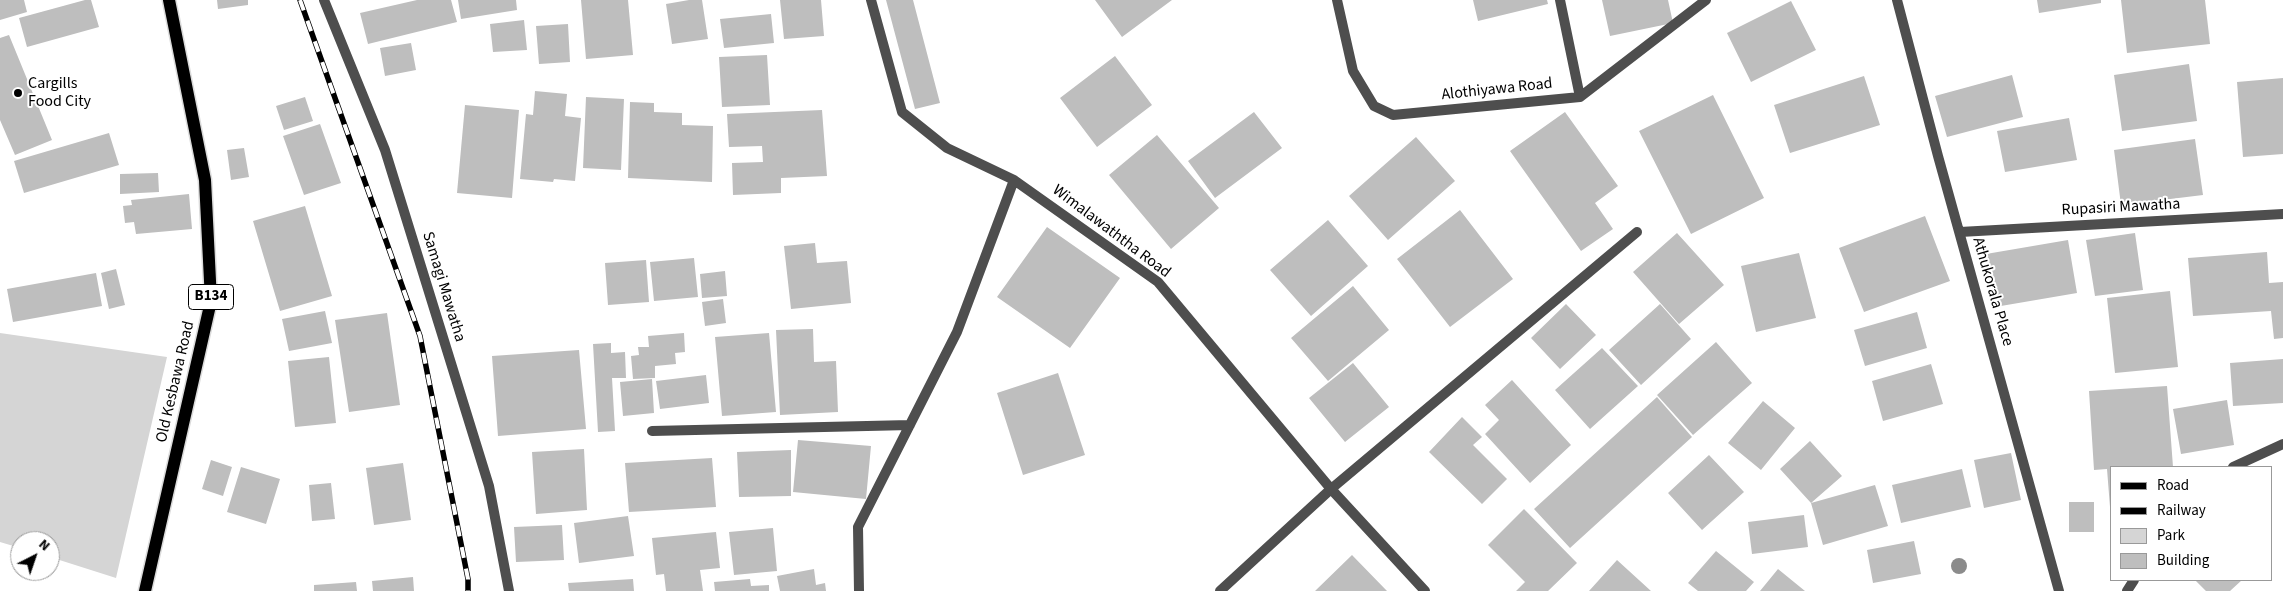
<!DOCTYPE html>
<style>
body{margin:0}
#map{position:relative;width:2283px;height:591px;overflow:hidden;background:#fff;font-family:"Source Sans 3",sans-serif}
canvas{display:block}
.legend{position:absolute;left:2110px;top:466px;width:162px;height:115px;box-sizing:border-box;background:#fff;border:1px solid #999;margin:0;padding:6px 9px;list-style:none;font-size:15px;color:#000}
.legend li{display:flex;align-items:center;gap:10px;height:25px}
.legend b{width:25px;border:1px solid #999}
.north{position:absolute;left:10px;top:531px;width:50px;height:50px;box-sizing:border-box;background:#fff;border:1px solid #999;border-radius:50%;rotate:41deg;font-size:14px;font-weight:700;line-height:20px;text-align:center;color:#000}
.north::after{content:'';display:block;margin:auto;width:18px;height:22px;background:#000;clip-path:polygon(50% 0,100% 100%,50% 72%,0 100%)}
</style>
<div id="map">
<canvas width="2283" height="591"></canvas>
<ul class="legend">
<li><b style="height:6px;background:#000"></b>Road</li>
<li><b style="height:6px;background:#000"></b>Railway</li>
<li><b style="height:14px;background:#d5d5d5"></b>Park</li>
<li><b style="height:14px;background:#bebebe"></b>Building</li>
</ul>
<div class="north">N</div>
</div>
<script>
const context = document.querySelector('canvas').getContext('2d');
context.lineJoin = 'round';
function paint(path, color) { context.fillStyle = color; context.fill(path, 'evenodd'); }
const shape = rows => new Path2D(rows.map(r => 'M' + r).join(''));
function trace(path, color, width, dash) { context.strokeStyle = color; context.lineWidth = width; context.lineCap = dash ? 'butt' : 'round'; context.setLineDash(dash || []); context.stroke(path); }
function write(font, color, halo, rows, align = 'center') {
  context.font = font + ' "Source Sans 3",sans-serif'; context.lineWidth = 4; context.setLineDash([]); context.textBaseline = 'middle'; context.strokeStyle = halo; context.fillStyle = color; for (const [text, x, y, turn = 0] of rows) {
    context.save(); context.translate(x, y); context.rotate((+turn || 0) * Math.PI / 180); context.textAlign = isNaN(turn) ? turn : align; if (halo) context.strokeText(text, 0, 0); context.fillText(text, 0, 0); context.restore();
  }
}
paint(shape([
 [0,333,167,357,116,578,50,557,50,541,20,541,20,548,0,542]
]), '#d5d5d5');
paint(shape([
 [0,0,24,0,27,12,0,20],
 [85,0,91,0,99,27,27,47,19,18],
 [217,0,248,0,248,5,218,9],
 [417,0,451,0,457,22,368,44,360,13],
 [458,0,516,0,517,10,461,19],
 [581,0,628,0,633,55,586,59],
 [689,0,702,0,708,39,672,44,666,4],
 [780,0,821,0,824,36,784,39],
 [886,0,913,0,940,103,915,109],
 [1095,0,1172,0,1122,37],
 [1473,0,1547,0,1548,4,1478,21],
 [1602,0,1668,0,1673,23,1610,36],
 [2037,0,2101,0,2101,3,2039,13],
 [2121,0,2205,0,2210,44,2127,53],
 [1791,1,1816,50,1751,82,1727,33],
 [771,14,774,43,724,48,720,19],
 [524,20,527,50,493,52,490,24],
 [568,24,570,62,539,64,536,26],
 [9,35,52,140,15,155,0,120,0,38],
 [411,43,416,70,385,76,380,48],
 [767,55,770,105,722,107,719,57],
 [1115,56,1152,105,1097,147,1060,98],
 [2189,64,2197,121,2122,131,2114,75],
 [2012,75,2023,117,1947,137,1935,96],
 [1864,76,1880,125,1790,153,1774,105],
 [2283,78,2283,154,2243,157,2237,82],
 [535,91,567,94,565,116,581,118,575,181,554,179,553,182,520,179,526,114,533,115],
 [1713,95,1764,198,1691,234,1639,131],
 [305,97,313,121,284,130,276,106],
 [586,97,624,99,621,170,583,168],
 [630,102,654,103,654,112,682,113,682,125,713,126,712,182,628,178],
 [465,105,519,110,512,198,457,193],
 [822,110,827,176,781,178,781,193,733,195,732,163,763,162,762,146,729,147,727,114],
 [1254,112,1282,148,1215,198,1188,161],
 [1565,112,1618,186,1595,203,1613,229,1581,251,1510,151],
 [2069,118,2077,160,2005,172,1997,131],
 [320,124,341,183,304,195,283,136],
 [109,133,119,165,24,193,14,161],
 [1157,135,1219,208,1171,249,1109,175],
 [1416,137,1455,181,1388,240,1349,196],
 [2195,139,2203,195,2121,205,2114,150],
 [244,148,249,177,231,180,227,150],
 [158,173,159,192,120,194,120,174],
 [189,194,192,229,136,234,134,222,125,223,123,206,132,205,131,200],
 [305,206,332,296,280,311,253,221],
 [1460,210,1513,279,1450,327,1397,259],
 [1925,216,1950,281,1864,312,1839,248],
 [1328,220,1368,266,1311,316,1270,270],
 [1047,227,1120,278,1070,348,997,297],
 [1677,233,1724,285,1679,324,1633,272],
 [2135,233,2143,290,2095,296,2086,240],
 [2068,240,2077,293,1995,307,1986,254],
 [815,243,817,263,847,261,851,303,791,309,784,246],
 [2267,252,2269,283,2283,282,2283,338,2274,339,2271,311,2193,316,2188,258],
 [1799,253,1816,318,1756,332,1741,266],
 [694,258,698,297,654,301,650,262],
 [646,260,649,302,608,305,605,263],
 [116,269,125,305,109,309,101,273],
 [725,271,727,296,702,298,700,274],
 [96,273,102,306,13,322,7,289],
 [1353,286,1389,330,1328,381,1291,338],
 [2170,291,2178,367,2115,373,2107,298],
 [723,299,726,323,705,326,702,302],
 [1566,304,1596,335,1560,369,1531,338],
 [1660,304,1691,339,1641,385,1609,350],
 [325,311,332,343,289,351,282,319],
 [1917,312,1927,348,1865,366,1854,330],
 [387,313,400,405,349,412,335,320],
 [813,329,814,362,836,361,838,412,780,415,776,330],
 [684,333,685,352,675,353,676,364,655,366,655,378,633,379,631,356,639,355,638,347,649,347,648,336],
 [769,333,776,412,722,416,715,337],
 [1716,342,1752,383,1693,435,1657,395],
 [611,343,611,353,625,352,626,378,612,378,615,431,598,432,593,344],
 [1602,348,1638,386,1590,429,1555,390],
 [579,350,586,429,498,436,492,356],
 [329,357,336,423,295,427,288,361],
 [2283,359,2283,403,2233,406,2230,363],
 [1353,363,1389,407,1345,442,1309,398],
 [1931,364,1943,404,1883,421,1872,381],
 [1058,373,1085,455,1023,475,997,393],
 [706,375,709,403,660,409,656,381],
 [652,379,654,413,623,416,620,382],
 [1512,380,1571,445,1530,483,1485,434,1499,420,1485,405],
 [2167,386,2173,467,2112,467,2110,507,2107,469,2094,470,2089,391],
 [1657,397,1692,437,1570,548,1534,509],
 [2227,400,2234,445,2181,454,2173,409],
 [1763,401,1795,428,1761,470,1728,443],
 [1462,417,1482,437,1473,445,1507,479,1482,504,1429,452],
 [798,440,871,446,866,499,793,492],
 [1810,441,1842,476,1811,503,1875,485,1888,526,1823,545,1811,503,1780,469],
 [584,449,587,510,536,514,532,452],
 [791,450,791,496,739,497,737,452],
 [2011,453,2021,500,1984,508,1974,460],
 [1709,455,1744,492,1702,530,1668,493],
 [712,458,716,507,629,512,625,463],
 [211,460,232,467,223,496,202,489],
 [403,463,411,520,374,525,366,468],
 [241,467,280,479,266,524,227,512],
 [1962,469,1971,507,1901,523,1892,485],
 [331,483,335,519,312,521,309,485],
 [2069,502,2094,502,2094,532,2069,532],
 [1524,509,1577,563,1548,591,1516,591,1525,582,1488,545],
 [1804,515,1808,547,1752,554,1748,522],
 [628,516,634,556,579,563,574,523],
 [562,525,564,560,516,562,514,527],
 [773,528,777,571,734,575,729,532],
 [716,532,720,568,700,570,703,591,666,591,664,574,656,575,652,538],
 [1914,541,1921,574,1873,583,1867,550],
 [1716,551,1754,582,1746,591,1698,591,1688,583],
 [1352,555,1387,591,1315,591],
 [1617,560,1651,591,1589,591],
 [814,569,816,585,825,583,826,591,780,591,777,576],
 [1778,569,1805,591,1760,591],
 [413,577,414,591,373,591,372,581],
 [633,579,634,591,569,591,568,583],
 [750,579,751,586,769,585,769,591,715,591,714,582],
 [2195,580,2242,580,2230,591,2206,591],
 [356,582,357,591,314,591,314,585]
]), '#bebebe');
const primary = shape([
 [145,591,211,301,205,180,169,0]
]);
trace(primary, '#dbdbdb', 15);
trace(shape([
 [1220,591,1331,489]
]), '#4e4e4e', 10);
trace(shape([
 [324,0,385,150,489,486,509,591],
 [871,0,902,112,947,148,1014,180,1158,282,1331,489,1425,591],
 [1337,0,1353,71,1374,106,1393,115,1580,97,1706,0],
 [1560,0,1580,97],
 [1897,0,1938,156,2059,591],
 [1960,232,2283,214],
 [652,431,910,425],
 [2233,467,2283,444],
 [1331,489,1637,232],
 [859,591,858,527,957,332,1014,180],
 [2127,591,2134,580]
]), '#4e4e4e', 10);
trace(primary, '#000', 12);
const rail = shape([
 [300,0,420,336,468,579,468,591]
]);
trace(rail, '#000', 5.5);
trace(rail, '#fff', 4, [11]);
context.fillStyle = '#8b8b8b';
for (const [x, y] of [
 [1959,566]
]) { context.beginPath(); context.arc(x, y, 8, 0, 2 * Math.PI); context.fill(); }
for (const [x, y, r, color] of [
 [18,93,5,"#000"]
]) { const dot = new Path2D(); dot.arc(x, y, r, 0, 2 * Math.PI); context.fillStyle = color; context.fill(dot); trace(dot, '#fff', 2); }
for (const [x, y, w] of [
 [211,297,45]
]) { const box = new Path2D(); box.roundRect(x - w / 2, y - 12.5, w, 25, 4); context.fillStyle = '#fff'; context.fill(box); trace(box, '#000', 1); }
write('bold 15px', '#000', null, [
 ["B134",211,297]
]);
write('16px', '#000', '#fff', [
 ["Cargills",28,84],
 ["Food City",28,102]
], 'left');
write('16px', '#000', '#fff', [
 ["Alothiyawa Road",1497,90,-6],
 ["Rupasiri Mawatha",2121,208,-3],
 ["Wimalawaththa Road",1111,232,37],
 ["Samagi Mawatha",443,287,73],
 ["Athukorala Place",1992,292,74],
 ["Old Kesbawa Road",176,382,-77]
]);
</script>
